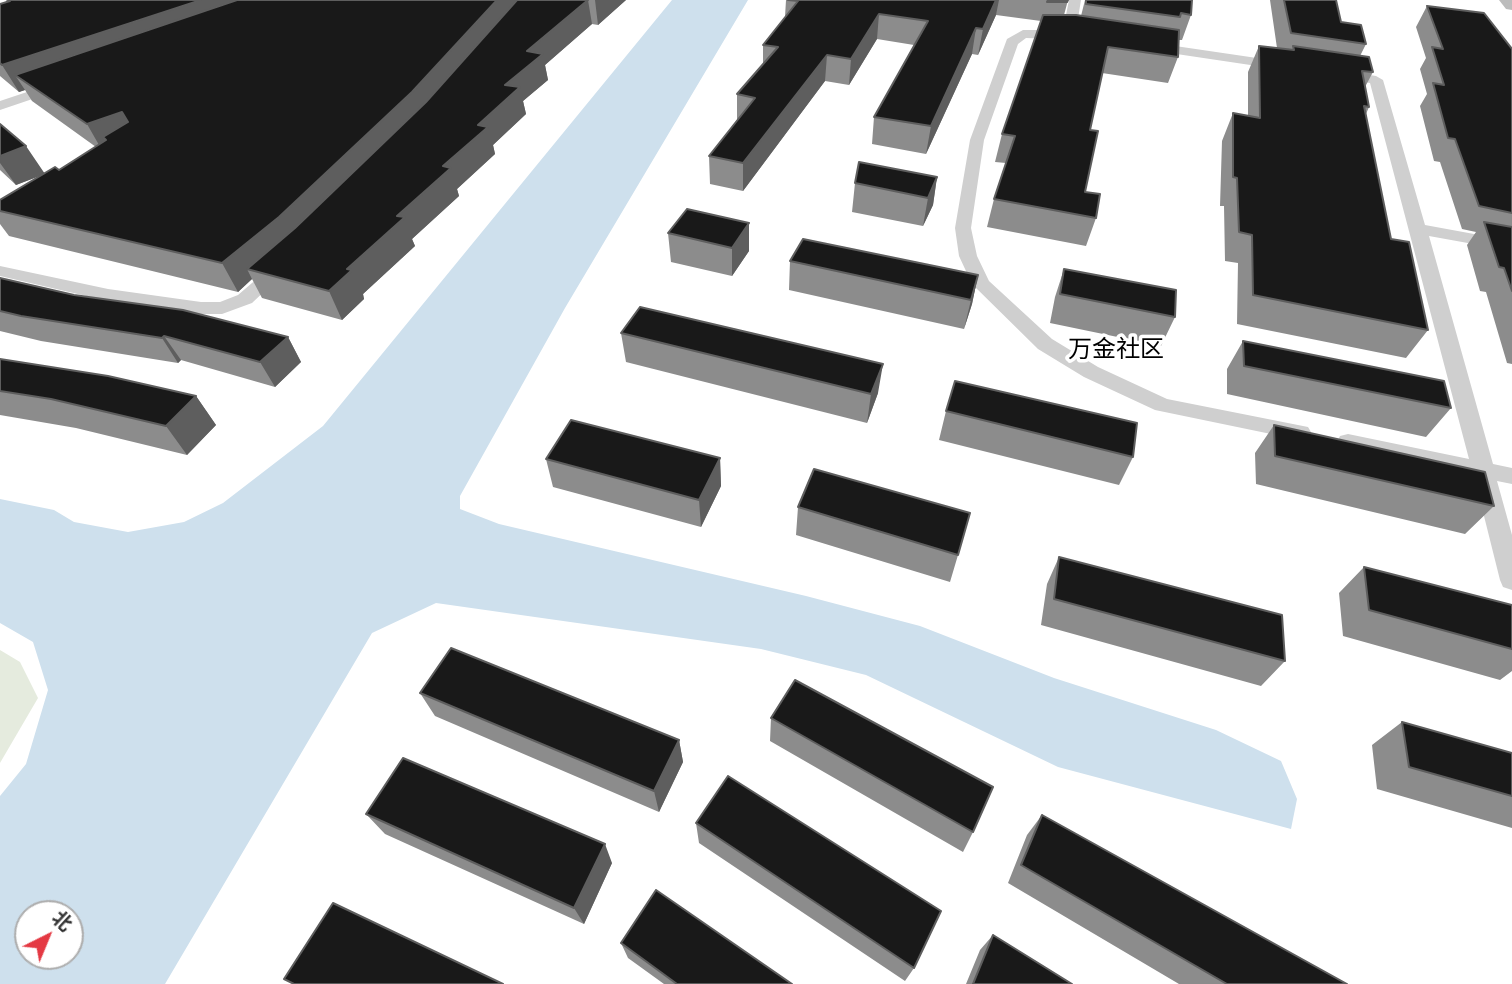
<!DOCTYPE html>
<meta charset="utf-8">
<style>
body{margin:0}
#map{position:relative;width:1512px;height:984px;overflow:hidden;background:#fff;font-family:Poppins,"Noto Sans SC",sans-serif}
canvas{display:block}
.north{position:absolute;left:14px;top:900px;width:70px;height:70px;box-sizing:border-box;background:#fff;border:2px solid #adadad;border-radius:50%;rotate:43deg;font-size:19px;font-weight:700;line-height:28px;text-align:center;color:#323232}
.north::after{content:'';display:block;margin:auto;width:24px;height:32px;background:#e43943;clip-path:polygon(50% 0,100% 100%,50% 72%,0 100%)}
</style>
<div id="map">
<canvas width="1512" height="984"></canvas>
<div class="north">北</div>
</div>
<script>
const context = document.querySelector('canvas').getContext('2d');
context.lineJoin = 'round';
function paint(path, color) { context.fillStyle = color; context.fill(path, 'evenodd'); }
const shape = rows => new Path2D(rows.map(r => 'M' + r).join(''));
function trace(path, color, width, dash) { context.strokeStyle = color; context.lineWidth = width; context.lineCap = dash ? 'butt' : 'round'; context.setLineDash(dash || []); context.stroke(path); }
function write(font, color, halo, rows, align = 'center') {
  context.font = font + ' Poppins,"Noto Sans SC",sans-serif'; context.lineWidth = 7; context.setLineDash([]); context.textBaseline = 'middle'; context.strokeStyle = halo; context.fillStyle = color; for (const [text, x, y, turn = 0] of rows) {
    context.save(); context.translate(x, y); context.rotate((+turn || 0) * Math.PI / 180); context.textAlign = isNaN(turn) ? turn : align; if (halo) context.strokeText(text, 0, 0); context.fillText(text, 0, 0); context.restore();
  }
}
paint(shape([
 [0,650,20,662,38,698,0,763]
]), '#e5ebde');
paint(shape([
 [672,0,748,0,565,308,460,496,460,509,499,524,806,596,920,626,1054,678,1216,730,1281,761,1297,799,1291,829,1058,767,866,675,761,649,436,603,372,633,165,984,0,984,0,796,26,764,48,690,33,642,0,623,0,499,54,510,74,522,128,532,184,522,223,503,323,426],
 [70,914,70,956,28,956,28,914]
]), '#cee0ed');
paint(shape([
 [1069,0,1081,0,1076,31,1086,36,1080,40,1026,38,1018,44,984,140,971,228,977,256,989,281,1052,339,1098,367,1167,399,1308,427,1311,432,1308,437,1300,440,1155,410,1084,377,1038,349,972,284,959,256,955,228,970,140,1007,39,1023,30,1063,30,1069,0],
 [1148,42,1284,62,1291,66,1284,70,1143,49,1142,46,1148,42],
 [1339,70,1376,76,1383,80,1425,225,1512,241,1512,251,1429,236,1493,464,1512,468,1512,484,1497,481,1512,535,1512,590,1503,587,1500,580,1474,476,1348,450,1340,448,1337,442,1340,436,1348,434,1469,459,1370,83,1334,77,1332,74,1339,70],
 [57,82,64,86,62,89,0,110,0,101,57,82],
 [279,264,288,269,252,303,222,314,201,314,108,301,0,276,0,266,108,289,201,302,220,302,238,295,273,265,279,264]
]), '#cfcfcf');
paint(shape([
 [1499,0,1512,0,1512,10,1506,9,1499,0]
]), '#bcbcbc');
paint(shape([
 [6,0,626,0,598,25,592,24,545,65,548,80,523,101,526,114,493,145,495,154,457,189,459,196,412,239,415,246,363,294,364,299,342,320,262,298,252,279,238,292,9,236,0,224,0,200,39,176,16,185,0,170,0,124,44,173,59,170,96,147,32,101,25,90,19,92,0,76,0,4,7,2],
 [786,0,1068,0,1064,15,1081,16,1085,0,1192,0,1191,15,1182,40,1179,40,1178,57,1168,83,1102,73,1090,130,1085,192,1096,218,1086,246,987,227,994,199,1006,163,995,162,1002,134,1041,21,996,15,978,55,972,54,926,154,872,144,874,117,914,45,877,39,849,85,825,81,743,191,710,184,709,156,737,120,737,94,763,65,763,45,785,17],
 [1270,0,1336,0,1341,22,1366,44,1360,56,1373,72,1365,87,1369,107,1366,114,1391,239,1428,330,1406,358,1237,324,1238,263,1225,261,1224,206,1220,206,1222,141,1233,113,1248,116,1248,72,1259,46,1277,48],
 [1427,6,1512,49,1512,364,1507,363,1486,292,1480,291,1467,245,1476,232,1462,229,1440,162,1434,161,1420,106,1427,94,1420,69,1426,58,1416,27],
 [937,177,933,205,923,226,852,212,855,183],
 [749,223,749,251,732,276,671,262,668,233],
 [790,261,978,275,972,304,964,329,789,290],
 [1064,269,1175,317,1161,346,1050,323,1055,297],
 [0,278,74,295,288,337,301,362,275,387,181,360,178,363,41,341,0,331],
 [621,333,878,393,867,423,626,362],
 [1243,341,1451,408,1426,437,1227,394,1227,369],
 [0,359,196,396,216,425,187,455,76,428,0,415],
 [946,411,1133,457,1119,485,939,440],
 [1274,425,1494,506,1465,534,1256,484,1255,453],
 [720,458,721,486,701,527,553,487,546,459],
 [798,507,958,555,950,582,796,535],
 [1059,557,1285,661,1261,686,1041,625,1047,584],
 [1364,567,1512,605,1512,671,1500,680,1343,636,1339,593],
 [420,693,679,740,683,762,659,812,435,716],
 [771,718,973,832,963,852,770,741],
 [1402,722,1512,753,1512,828,1377,789,1372,745],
 [366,814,612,863,584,924,385,834],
 [1042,815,1347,984,1179,984,1008,883,1027,835],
 [696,823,914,968,905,981,699,843],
 [993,935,1072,984,966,984,980,950],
 [621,943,792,984,664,984,628,958]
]), '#8c8c8c');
paint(shape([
 [201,0,285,0,15,75,25,90,19,92,2,65],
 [497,0,524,0,292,245,247,269,252,279,238,292,222,263],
 [588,0,592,24,545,65,548,80,523,101,526,114,493,145,495,154,457,189,459,196,412,239,415,246,363,294,364,299,342,320,329,291,347,269,443,166,478,125,527,51],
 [595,0,626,0,598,25],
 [996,0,999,0,996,15,978,55,983,29],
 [879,14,877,39,849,85,851,59],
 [976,28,972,54,926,154,931,126],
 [827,55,825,81,743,191,743,163],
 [122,112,138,139,103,137,110,149,103,152,87,124],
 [26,146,45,174,16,185,0,163,0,156],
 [937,177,933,205,923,226,928,198],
 [749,223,749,251,732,276,732,248],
 [978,275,972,304,964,329,971,300],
 [164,336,181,360,178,363,162,338],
 [288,337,301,362,275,387,260,362],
 [883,364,878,393,867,423,871,394],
 [196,396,216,425,187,455,166,426],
 [720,458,721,486,701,527,699,500],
 [679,740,683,762,659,812,654,791],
 [605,844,612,863,584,924,574,908]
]), '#5e5e5e');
const building = shape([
 [8,0,201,0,2,65,0,63,0,4,10,1,8,0],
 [237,0,497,0,412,92,279,217,222,263,0,211,0,200,55,167,59,170,106,140,103,137,128,122,122,112,87,124,15,75,237,0],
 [517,0,588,0,527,51,543,54,505,85,520,87,478,125,488,127,443,166,451,168,397,216,405,217,347,269,352,270,329,291,247,269,295,228,426,102,517,0],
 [788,0,996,0,983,29,976,28,931,126,874,117,928,21,879,14,851,59,827,55,743,163,709,156,755,98,737,94,778,47,763,45,798,1,788,0],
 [1048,0,1068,0,1067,2,1047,2,1048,0],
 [1086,0,1192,0,1191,15,1181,13,1180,17,1086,4,1086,0],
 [1284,0,1336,0,1341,22,1361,25,1366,44,1291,33,1284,0],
 [1427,6,1484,13,1512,49,1512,213,1479,206,1455,139,1448,138,1433,83,1444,85,1432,47,1443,49,1427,6],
 [1043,15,1076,15,1179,30,1178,57,1108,47,1090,130,1098,131,1085,192,1100,194,1096,218,994,199,1015,136,1002,134,1043,15],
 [1259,46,1294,50,1293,46,1369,57,1373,72,1362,71,1369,107,1364,106,1391,239,1409,242,1428,330,1253,295,1252,235,1239,232,1237,178,1233,177,1233,113,1260,118,1259,46],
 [0,124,26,146,0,156,0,124],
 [859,162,937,177,928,198,855,183,859,162],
 [687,209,749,223,732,248,668,233,687,209],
 [1484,222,1512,227,1512,291,1504,268,1499,267,1484,222],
 [803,239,978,275,971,300,790,261,803,239],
 [1064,269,1176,290,1175,317,1060,294,1064,269],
 [0,278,74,295,183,310,288,337,260,362,164,336,162,338,21,316,0,311,0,278],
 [640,307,883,364,871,394,621,333,640,307],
 [1243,341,1444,381,1451,408,1244,366,1243,341],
 [0,359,108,376,196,396,166,426,51,399,0,391,0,359],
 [955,381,1137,423,1133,457,946,411,955,381],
 [571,420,720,458,699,500,546,459,571,420],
 [1274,425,1485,472,1494,506,1275,456,1274,425],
 [814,469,970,513,958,555,798,507,814,469],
 [1059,557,1282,615,1285,661,1054,599,1059,557],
 [1364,567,1512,605,1512,649,1369,610,1364,567],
 [451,648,679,740,654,791,420,693,451,648],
 [795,680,993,787,973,832,771,718,795,680],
 [1402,722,1512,753,1512,796,1409,767,1402,722],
 [403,758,605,844,574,908,366,814,403,758],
 [728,776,941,911,914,968,696,823,728,776],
 [1042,815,1347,984,1227,984,1021,865,1042,815],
 [656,890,792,984,677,984,621,943,656,890],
 [333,903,503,984,294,984,284,979,333,903],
 [993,935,1072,984,973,984,993,935]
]);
paint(building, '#191919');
trace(building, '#5e5e5e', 2);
write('24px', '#000', '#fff', [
 ["万金社区",1116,351]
]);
</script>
